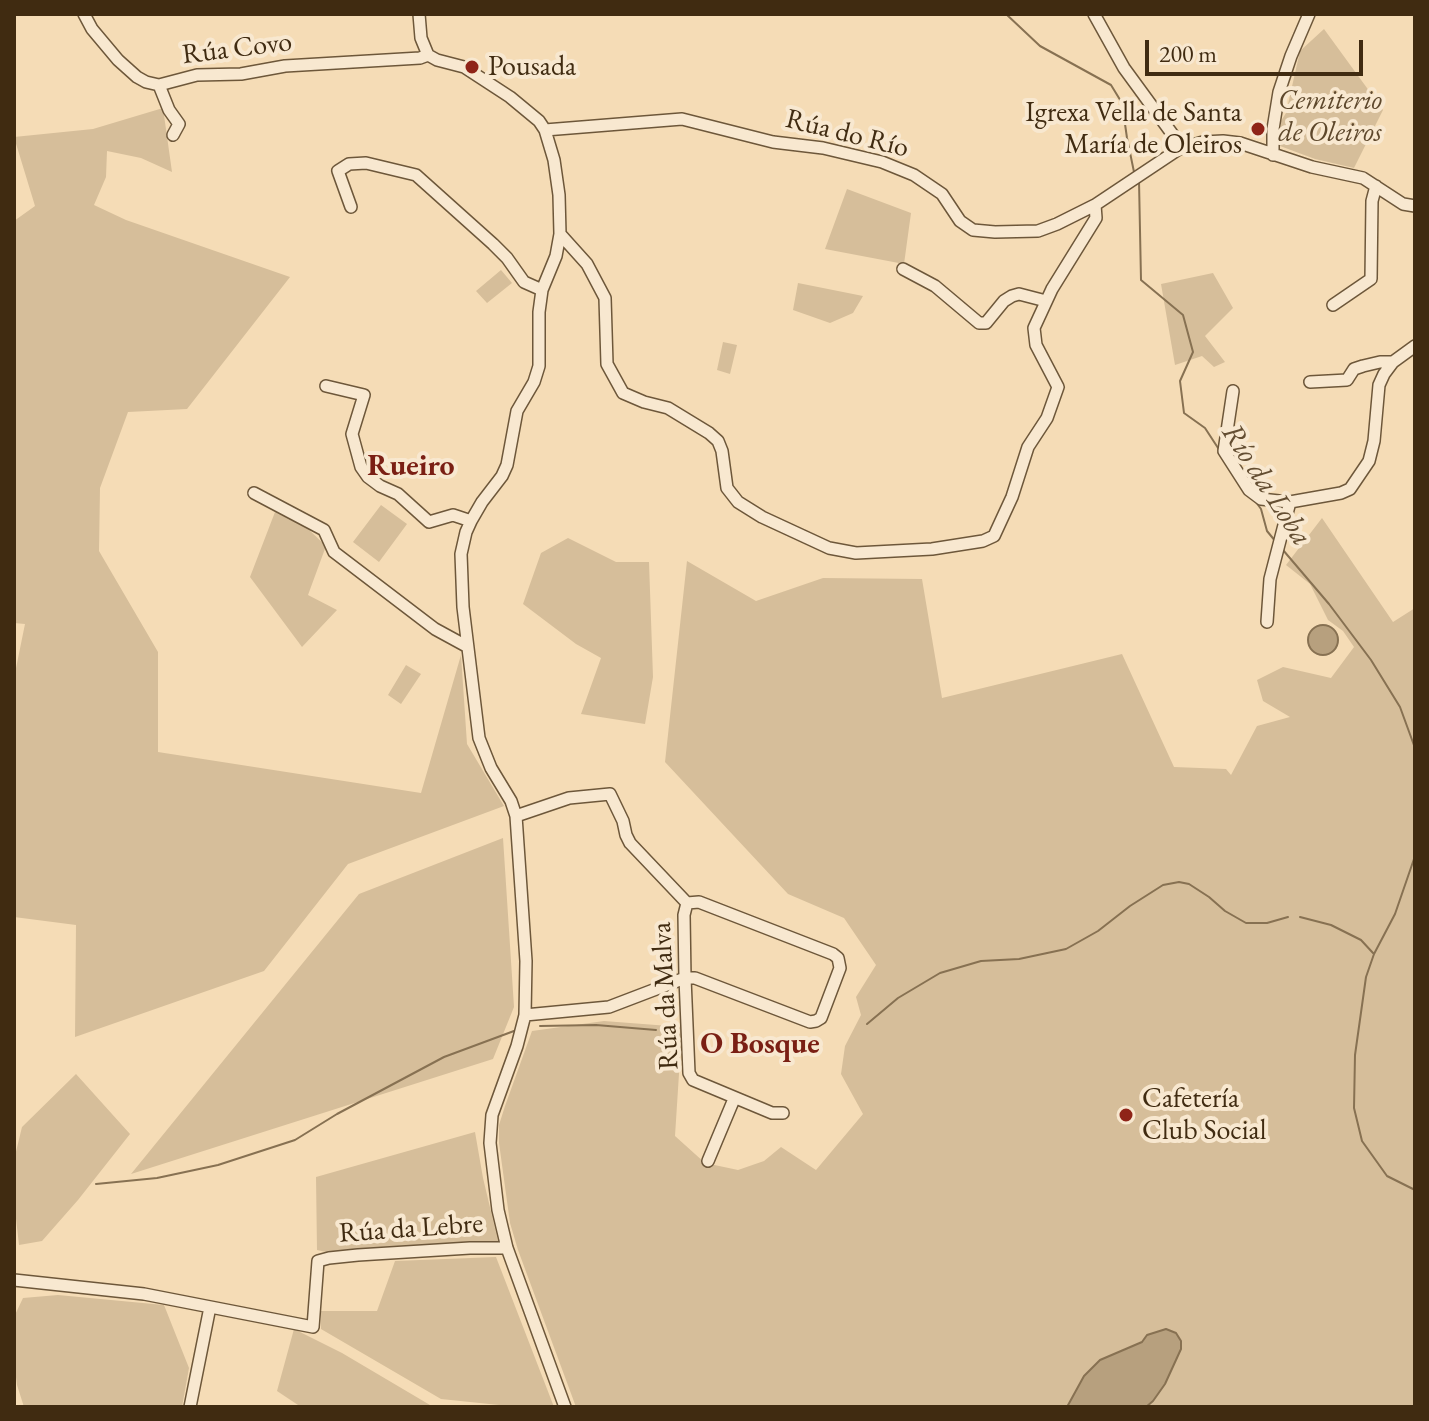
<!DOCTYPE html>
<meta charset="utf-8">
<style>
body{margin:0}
#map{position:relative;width:1429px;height:1421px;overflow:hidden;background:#f5dcb6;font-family:"EB Garamond",serif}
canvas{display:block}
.frame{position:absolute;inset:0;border:16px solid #402b11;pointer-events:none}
.scale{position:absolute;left:1145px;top:40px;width:218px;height:36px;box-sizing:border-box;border:4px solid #402b11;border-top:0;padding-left:10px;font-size:24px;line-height:28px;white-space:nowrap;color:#402b11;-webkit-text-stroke:6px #f8e8d0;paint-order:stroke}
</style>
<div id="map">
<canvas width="1429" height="1421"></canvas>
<div class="frame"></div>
<div class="scale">200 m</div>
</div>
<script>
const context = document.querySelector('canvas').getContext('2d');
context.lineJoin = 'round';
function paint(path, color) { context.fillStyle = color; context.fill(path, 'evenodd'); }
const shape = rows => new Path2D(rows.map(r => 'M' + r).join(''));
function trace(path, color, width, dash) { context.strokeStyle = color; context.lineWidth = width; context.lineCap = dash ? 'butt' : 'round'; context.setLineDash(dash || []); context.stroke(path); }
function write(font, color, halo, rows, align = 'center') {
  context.font = font + ' "EB Garamond",serif'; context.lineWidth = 8; context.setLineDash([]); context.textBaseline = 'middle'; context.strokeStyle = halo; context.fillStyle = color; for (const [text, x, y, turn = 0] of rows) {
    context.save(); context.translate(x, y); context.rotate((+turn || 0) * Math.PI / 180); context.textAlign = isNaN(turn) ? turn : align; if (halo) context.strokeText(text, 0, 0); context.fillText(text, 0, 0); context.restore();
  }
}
paint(shape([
 [1324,29,1383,110,1354,168,1315,159,1280,146,1281,121,1286,113,1300,51],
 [163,108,172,172,141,158,107,151,106,177,94,205,126,220,290,277,187,409,128,412,100,488,99,551,158,652,158,752,421,793,461,655,467,744,504,806,348,864,264,971,75,1037,76,925,14,917,14,678,25,624,14,623,14,221,35,206,14,137,93,129],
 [847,189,911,213,904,264,825,249],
 [501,270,512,283,487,303,476,291],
 [1213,273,1233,308,1205,336,1225,362,1214,367,1202,356,1175,365,1161,284],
 [798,283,863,296,853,313,830,323,793,310],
 [723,342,737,345,730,374,717,370],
 [381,505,407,524,379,562,353,542],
 [275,512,306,527,326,546,308,595,337,610,302,647,250,577],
 [1322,518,1393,622,1415,608,1415,1407,576,1407,518,1250,510,1223,499,1143,499,1125,505,1106,532,1031,604,1021,682,1027,675,1136,705,1163,738,1170,764,1161,781,1147,816,1170,863,1114,841,1074,845,1046,861,1015,856,997,876,965,844,918,788,894,665,762,687,561,756,601,823,578,922,579,942,698,1122,654,1174,767,1226,769,1231,775,1257,726,1290,717,1263,701,1257,680,1283,667,1331,678,1354,647,1343,631,1328,620,1310,584,1286,565],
 [568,538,616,562,649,562,653,677,645,724,581,714,601,658,576,644,523,604,541,553],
 [406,665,421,674,401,704,388,695],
 [503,838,514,1007,493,1059,131,1174,359,894],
 [76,1074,130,1134,78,1200,42,1241,19,1245,14,1201,14,1160,22,1127],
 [475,1132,483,1178,498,1241,331,1253,317,1250,316,1177],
 [496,1257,554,1407,501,1407,499,1405,441,1399,321,1329,321,1311,377,1311,395,1261],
 [58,1295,164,1305,189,1368,182,1407,24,1407,17,1385,14,1361,14,1317,23,1298],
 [294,1329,342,1353,430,1405,429,1407,301,1407,277,1391]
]), '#d6be9a');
const water = shape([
 '1308 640a15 15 0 1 1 30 0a15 15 0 1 1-30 0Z',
 [1166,1329,1176,1333,1181,1341,1181,1349,1165,1384,1153,1401,1146,1407,1067,1407,1084,1376,1100,1360,1142,1342,1147,1335,1166,1329]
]);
paint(water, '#b7a07e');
trace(water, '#877152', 2);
trace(shape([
 [1006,14,1040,46,1111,85,1122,103,1127,138,1134,172],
 [1139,181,1141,280,1183,315,1193,352,1180,381,1184,413,1205,428,1220,451],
 [1256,502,1261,509,1267,531,1276,542],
 [1283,550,1329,604,1371,660,1400,707,1415,748],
 [1415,856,1395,914,1374,954,1366,977,1355,1055,1354,1108,1362,1141,1387,1176,1415,1190],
 [1300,917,1331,925,1361,940,1373,953],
 [867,1024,898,998,940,973,981,961,1019,959,1066,949,1098,931,1130,906,1163,885,1179,882,1189,884,1209,897,1225,911,1246,923,1267,923,1288,917],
 [540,1026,596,1025,656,1030],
 [96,1184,157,1178,218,1165,295,1140,337,1114,444,1057,514,1031]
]), '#877152', 2);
const minor = shape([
 [84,14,92,29,118,60,137,77,146,82,159,85,197,75,241,74,285,66,420,58,428,55],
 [419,14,421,38,428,55,437,60,464,67,510,97,539,121,545,130,554,160,559,195,560,234,556,256,542,290,539,312,539,366,534,382,517,411,507,465,502,476,482,502,471,521,466,532,461,554,463,607,479,738,491,768,511,801,516,816,526,961,525,1015,517,1046,492,1115,490,1143,498,1210,507,1248,565,1407],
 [1094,14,1124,68,1173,135,1179,149],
 [159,85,169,110,179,124,173,135],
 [545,130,682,119,773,142,823,148,882,162,914,175,942,194,960,221,973,230,995,232,1038,231,1057,224,1095,205,1179,149,1203,142,1223,141,1240,143,1312,167,1363,178,1403,204,1415,206],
 [1273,155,1273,129,1279,92,1291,56,1309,14],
 [351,207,338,171,349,164,366,163,416,175,493,244,507,258,524,282,542,290],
 [560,234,587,264,605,298,607,364,623,393,644,402,668,408,709,433,718,441,722,451,727,488,738,502,762,517,829,548,856,553,932,549,983,541,994,536,1012,497,1028,447,1047,418,1058,387,1036,345,1034,328,1052,289,1096,218,1095,205],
 [903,269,935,286,979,323,986,323,1004,301,1012,296,1019,294,1046,301],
 [1333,305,1371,279,1372,201,1376,186],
 [1310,382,1347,380,1354,369,1363,366,1380,362,1393,362],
 [326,386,364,395,352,434,361,467,368,477,380,486,398,494,429,522,453,515,471,521],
 [1233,391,1224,451,1249,490,1261,499,1279,501,1290,502,1341,493,1350,489,1369,461,1374,441,1379,385,1384,374,1393,362,1415,346],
 [254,493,324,530,334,552,435,629,468,647],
 [1267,622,1270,579,1290,502],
 [516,816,569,798,610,794,623,821,626,835,630,843,687,903,684,915,685,978,689,1073,693,1080,772,1113,783,1113],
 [525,1015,609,1007,685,978,695,978,810,1022,816,1021,821,1018,840,968,838,958,833,954,699,902,687,903],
 [708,1161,734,1099],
 [14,1280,144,1294,313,1327,318,1261,329,1258,358,1255,470,1248,507,1248],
 [190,1407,210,1307]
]);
trace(minor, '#6d573a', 14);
trace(minor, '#f8e8d0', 11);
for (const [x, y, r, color] of [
 [472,67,8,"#8f2418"],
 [1258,129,8,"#8f2418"],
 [1126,1115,8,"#8f2418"]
]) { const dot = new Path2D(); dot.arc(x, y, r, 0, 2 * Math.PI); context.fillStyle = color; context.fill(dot); trace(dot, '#f8e8d0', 3); }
write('28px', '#402b11', '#f8e8d0', [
 ["Rúa Covo",237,49,-7],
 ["Rúa do Río",847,134,14],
 ["Rúa da Malva",666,996,-93],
 ["Rúa da Lebre",411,1229,-4]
]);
write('28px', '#402b11', '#f8e8d0', [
 ["Pousada",488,67],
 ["Igrexa Vella de Santa",1242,113,"right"],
 ["María de Oleiros",1242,145,"right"],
 ["Cafetería",1142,1099],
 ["Club Social",1142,1131]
], 'left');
write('italic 28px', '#5e482c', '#f8e8d0', [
 ["Cemiterio",1330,101],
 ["de Oleiros",1330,133]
]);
write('bold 30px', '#7a1f14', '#f8e8d0', [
 ["Rueiro",411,467],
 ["O Bosque",760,1045]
]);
write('italic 30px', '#644e32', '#f8e8d0', [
 ["Río da Loba",1266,485,57]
]);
</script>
